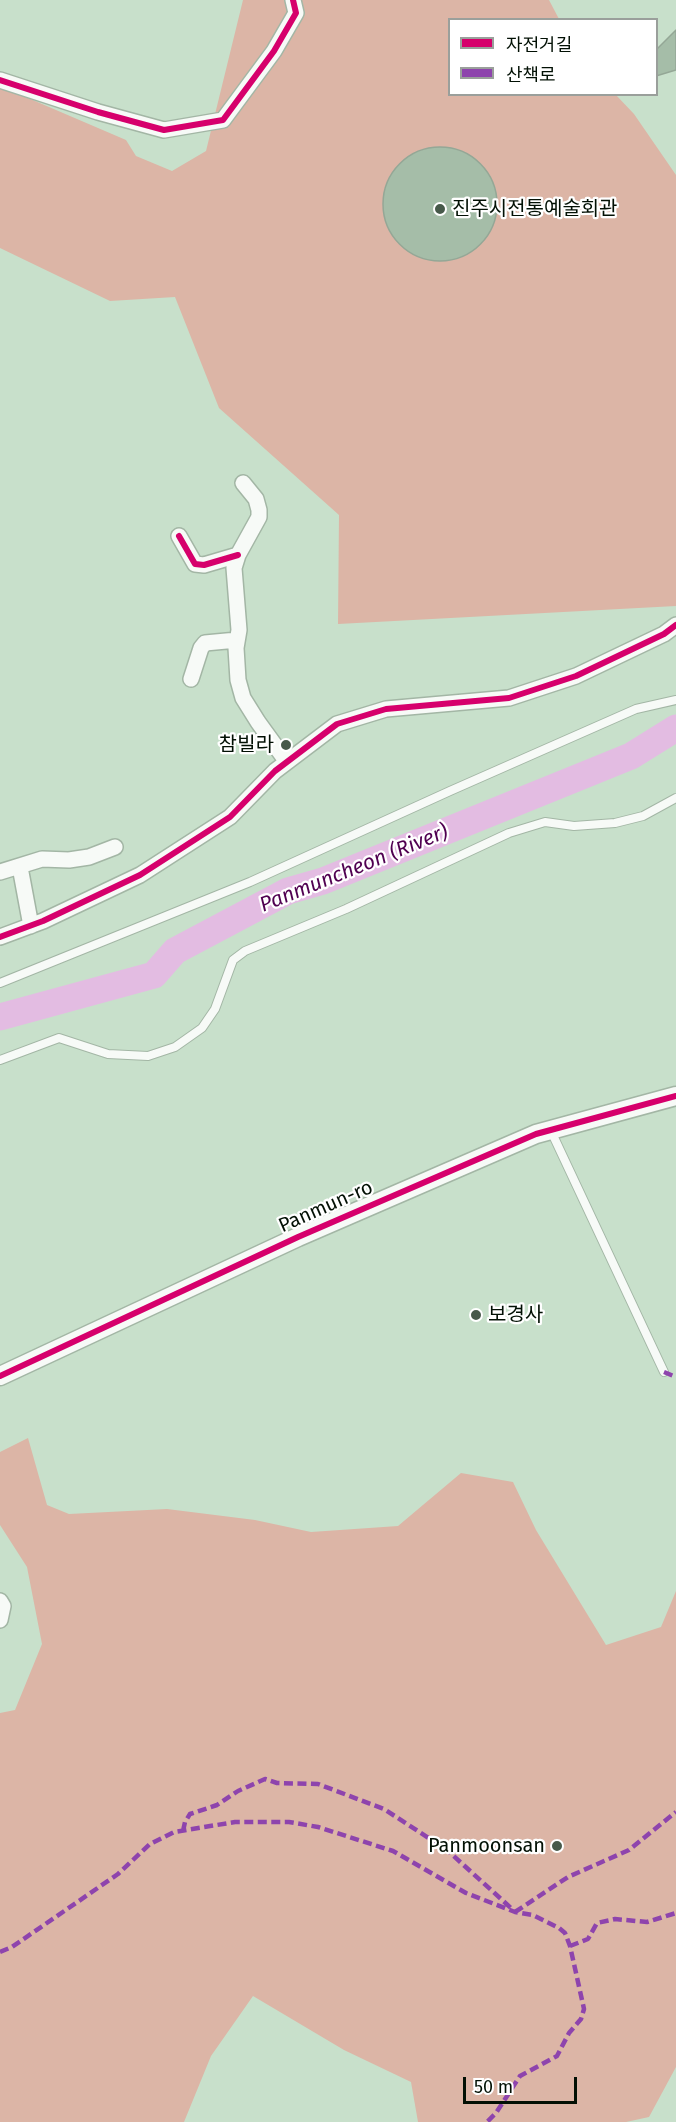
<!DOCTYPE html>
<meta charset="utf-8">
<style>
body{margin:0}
#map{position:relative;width:676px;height:2122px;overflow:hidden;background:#c8e0cb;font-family:"Fira Sans","Noto Sans KR",sans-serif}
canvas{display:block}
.legend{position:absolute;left:448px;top:18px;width:210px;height:78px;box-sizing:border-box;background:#fff;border:2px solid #9a9f9b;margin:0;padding:8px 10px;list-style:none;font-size:18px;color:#021004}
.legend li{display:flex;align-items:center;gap:12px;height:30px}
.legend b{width:30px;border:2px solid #9a9f9b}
.scale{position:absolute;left:463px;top:2077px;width:114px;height:27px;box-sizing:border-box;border:3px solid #021004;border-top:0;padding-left:8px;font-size:18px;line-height:21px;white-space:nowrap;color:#021004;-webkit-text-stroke:4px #fff;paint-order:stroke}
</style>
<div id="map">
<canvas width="676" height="2122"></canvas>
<ul class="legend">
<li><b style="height:8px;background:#d6006c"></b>자전거길</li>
<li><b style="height:8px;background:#8e44ad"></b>산책로</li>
</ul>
<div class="scale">50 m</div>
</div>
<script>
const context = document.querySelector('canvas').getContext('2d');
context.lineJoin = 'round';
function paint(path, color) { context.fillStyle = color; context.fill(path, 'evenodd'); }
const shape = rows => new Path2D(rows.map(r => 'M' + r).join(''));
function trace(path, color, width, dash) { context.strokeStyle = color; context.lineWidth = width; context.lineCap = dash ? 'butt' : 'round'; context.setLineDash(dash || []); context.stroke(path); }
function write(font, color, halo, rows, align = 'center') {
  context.font = font + ' "Fira Sans","Noto Sans KR",sans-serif'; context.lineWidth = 4.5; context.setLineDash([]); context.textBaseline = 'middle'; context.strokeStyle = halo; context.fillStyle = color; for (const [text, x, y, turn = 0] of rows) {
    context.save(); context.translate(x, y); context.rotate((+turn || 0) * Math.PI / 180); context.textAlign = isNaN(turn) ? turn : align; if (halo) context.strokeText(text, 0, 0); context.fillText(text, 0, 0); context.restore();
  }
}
paint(shape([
 [243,0,549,0,559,19,450,20,450,94,616,95,634,114,676,175,676,606,338,624,339,515,219,408,175,297,110,301,0,248,0,86,126,140,136,156,172,171,206,151],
 [28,1438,47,1505,69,1514,167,1509,255,1520,311,1532,398,1526,461,1473,513,1482,536,1530,606,1645,661,1627,676,1591,676,2067,649,2117,626,2122,418,2122,411,2082,344,2050,253,1996,211,2056,184,2122,0,2122,0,1713,15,1710,42,1644,27,1567,0,1525,0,1452]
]), '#dcb5a6');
trace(shape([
 [0,1017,154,975,175,951,288,891,323,881,631,756,676,728]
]), '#e3bce2', 27);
const building = shape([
 [676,30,676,70,656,76,656,50,676,30],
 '383 204a57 57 0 1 1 114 0a57 57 0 1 1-114 0Z'
]);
paint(building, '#a5bda8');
trace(building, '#94a796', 1.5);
const service = shape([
 [0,983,250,882,450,791,636,709,676,700],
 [0,1060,59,1038,108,1054,148,1056,175,1047,202,1028,215,1009,233,960,245,951,346,909,509,833,545,822,574,826,615,823,643,816,676,798],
 [551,1131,664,1372]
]);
const minor = shape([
 [0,80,98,112,164,130,223,120,274,51,296,13,293,0],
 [243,483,256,499,259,510,259,517,238,555,234,568,239,630,236,648,238,680,243,698,258,722,287,762],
 [179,536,195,564,204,565,238,555],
 [191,679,201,648,205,643,237,640],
 [20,867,31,926],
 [0,872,42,859,69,860,89,857,115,847],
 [0,937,43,921,140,875,230,817,275,771,337,724,386,709,509,698,576,676,664,634,676,625],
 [0,1601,3,1606,0,1620]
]);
const tertiary = shape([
 [0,1376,298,1237,536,1134,676,1096]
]);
trace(service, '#a3b6a5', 10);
trace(minor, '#a3b6a5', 18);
trace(tertiary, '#a3b6a5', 21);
trace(service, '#f7faf7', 8);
trace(minor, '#f7faf7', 15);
trace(tertiary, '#f7faf7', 18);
trace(shape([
 [664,1372,676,1377],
 [183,1831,185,1822,190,1814,217,1805,238,1791,265,1779,277,1783,318,1784,384,1809,447,1850,511,1908],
 [515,1912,568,1877,629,1850,676,1812],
 [570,1946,588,1939,597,1923,615,1919,647,1922,676,1913],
 [0,1952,12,1947,118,1874,150,1844,174,1832,235,1822,289,1822,318,1827,393,1851,466,1893,515,1912,533,1915,559,1928,565,1933,570,1946,584,2009,581,2019,569,2033,557,2056,520,2076,496,2113,487,2122]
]), '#8e44ad', 4.5, [9, 4.5]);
trace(shape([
 [0,80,98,112,164,130,223,120,274,51,296,13,293,0],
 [179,536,195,564,204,565,238,555],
 [0,937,43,921,140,875,230,817,275,771,337,724,386,709,509,698,576,676,664,634,676,625],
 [0,1376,298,1237,536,1134,676,1096]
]), '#d6006c', 6);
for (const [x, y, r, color] of [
 [440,209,6,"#47594a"],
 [286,745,6,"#47594a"],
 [476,1315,6,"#47594a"],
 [557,1846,6,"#47594a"]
]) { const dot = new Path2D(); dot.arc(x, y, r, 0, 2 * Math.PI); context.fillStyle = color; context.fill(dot); trace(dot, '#fff', 2); }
write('20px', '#021004', '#fff', [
 ["진주시전통예술회관",452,209],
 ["참빌라",274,745,"right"],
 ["보경사",488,1315],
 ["Panmoonsan",545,1846,"right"]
], 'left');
write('20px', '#021004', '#fff', [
 ["Panmun-ro",326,1207,-24]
]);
write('italic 21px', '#500051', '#fff', [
 ["Panmuncheon (River)",354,869,-22]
]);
</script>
